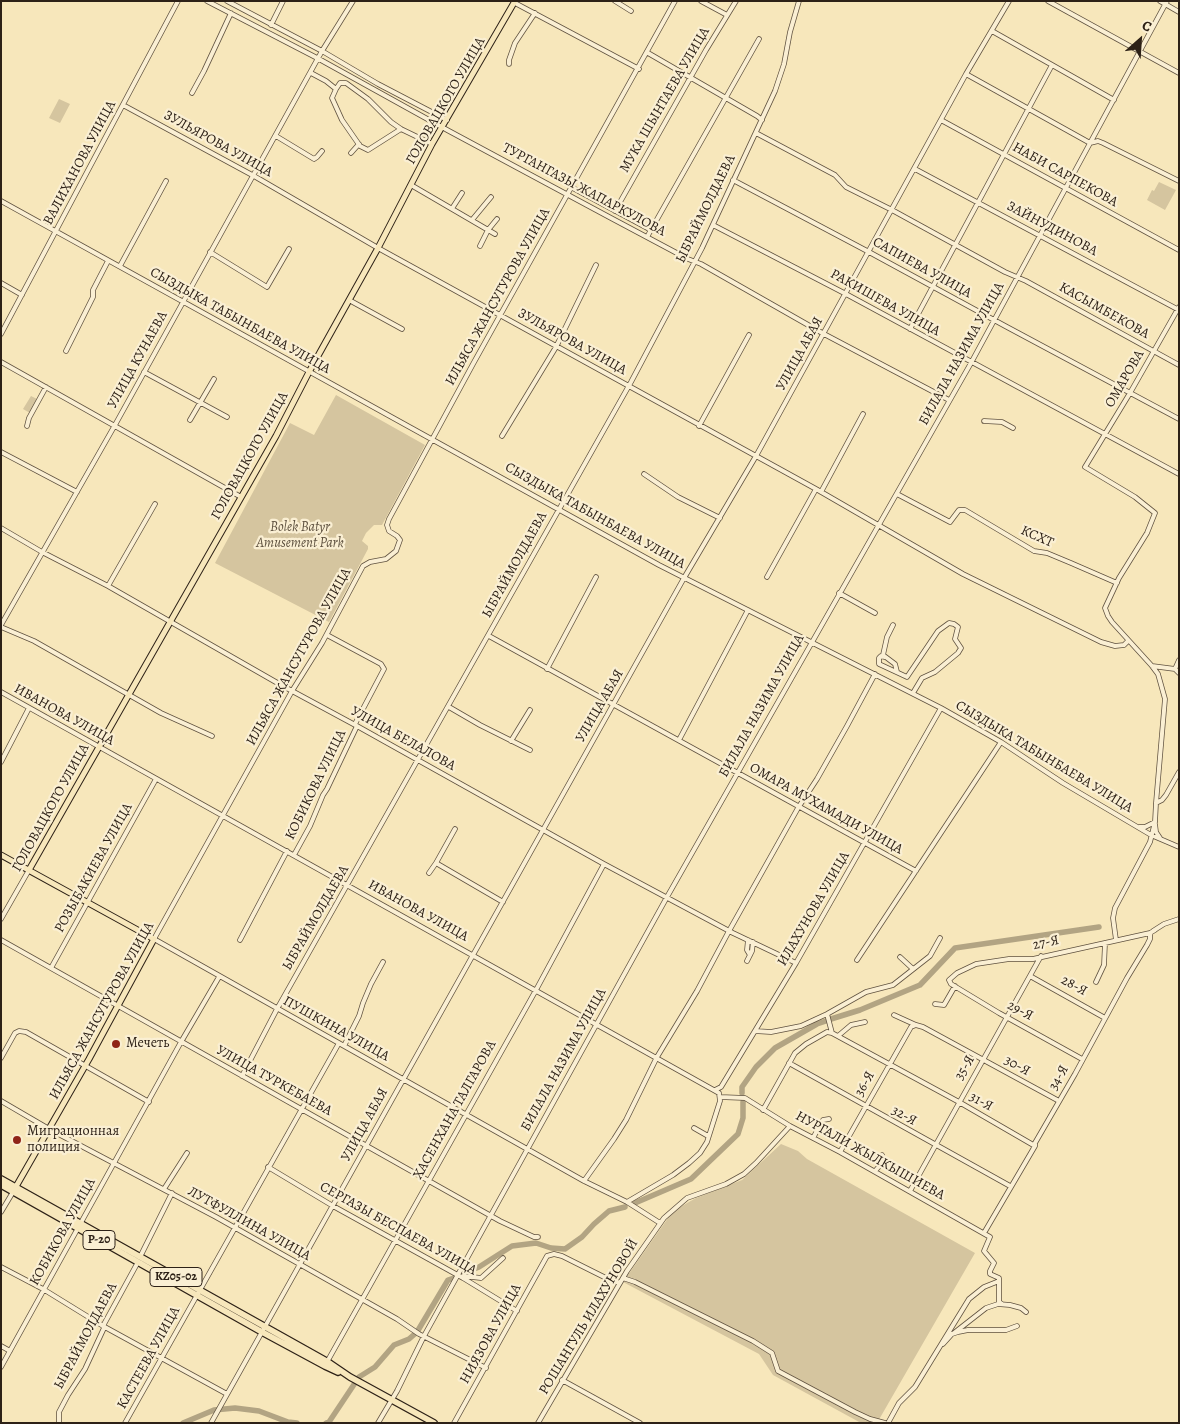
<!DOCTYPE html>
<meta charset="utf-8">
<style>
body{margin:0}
#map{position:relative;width:1180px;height:1424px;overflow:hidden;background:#f7e7bb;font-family:Alegreya,serif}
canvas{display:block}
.frame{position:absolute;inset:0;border:2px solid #2d2117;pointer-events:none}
.north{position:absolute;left:1115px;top:15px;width:50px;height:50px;-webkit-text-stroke:4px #faefd3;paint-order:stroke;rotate:26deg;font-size:14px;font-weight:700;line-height:20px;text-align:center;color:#2d2117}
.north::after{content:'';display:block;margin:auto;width:18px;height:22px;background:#2d2117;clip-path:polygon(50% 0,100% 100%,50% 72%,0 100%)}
</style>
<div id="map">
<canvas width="1180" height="1424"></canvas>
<div class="frame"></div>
<div class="north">С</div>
</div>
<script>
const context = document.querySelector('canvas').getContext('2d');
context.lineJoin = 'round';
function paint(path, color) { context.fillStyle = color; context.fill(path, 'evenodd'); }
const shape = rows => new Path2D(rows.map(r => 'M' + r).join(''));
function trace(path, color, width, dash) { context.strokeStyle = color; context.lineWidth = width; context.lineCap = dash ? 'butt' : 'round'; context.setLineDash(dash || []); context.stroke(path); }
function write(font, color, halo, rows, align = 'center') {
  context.font = font + ' Alegreya,serif'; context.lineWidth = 4.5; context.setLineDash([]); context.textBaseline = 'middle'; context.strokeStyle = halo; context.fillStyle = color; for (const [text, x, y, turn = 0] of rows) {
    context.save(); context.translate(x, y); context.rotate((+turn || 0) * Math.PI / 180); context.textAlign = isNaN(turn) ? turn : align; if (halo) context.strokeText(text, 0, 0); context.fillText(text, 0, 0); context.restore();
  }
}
paint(shape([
 [59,99,70,104,60,123,49,118],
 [1159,182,1176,190,1165,210,1147,200,1152,190,1154,191],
 [336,395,425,445,382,525,374,525,366,533,362,541,368,546,368,549,329,622,215,563,290,423,314,435],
 [31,396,37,399,30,413,23,409],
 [781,1144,798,1151,807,1159,975,1253,877,1423,861,1423,773,1375,759,1354,623,1282,673,1211,696,1198,742,1180]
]), '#d5c59f');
trace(shape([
 [831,1019,860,1010,920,985,955,948,1099,927],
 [742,1093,742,1087,756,1067,775,1048,817,1024,826,1021],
 [635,1203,691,1179,738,1134,743,1118,743,1102],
 [462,1274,479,1267,512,1246,536,1243,551,1248,565,1249,582,1237,594,1224,609,1211,625,1207],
 [183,1423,214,1410,235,1408,259,1411,288,1422,297,1423],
 [326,1423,329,1422,359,1377,375,1367,394,1345,409,1339,417,1332,448,1280,454,1278]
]), '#b2a483', 5.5);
const minor = shape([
 [207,1,319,59,449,131,611,218,688,259,701,264,824,334,949,400],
 [227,1,322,51,378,84,447,120],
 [615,1,631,11],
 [701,1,727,15],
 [1048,1,1179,73],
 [1160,1,1179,12],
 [515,3,639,69],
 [271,25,283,1],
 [992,31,1114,100],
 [648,53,757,116,762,120],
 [509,64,509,60,515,43,535,13],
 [311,73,326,81,336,89,340,83,346,83,368,99,391,122,401,129,432,144],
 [966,74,1090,143,1098,141,1103,143,1179,181],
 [336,89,332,98,342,120,360,146,368,150,401,129],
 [192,93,204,71,231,13],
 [123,105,254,176,378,248,816,489,963,574,1101,642,1115,646,1124,645,1128,641],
 [941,120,1179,250],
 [756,133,835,175,846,187,892,210,1005,272,1026,281,1179,365],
 [276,136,314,159,317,157,322,151],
 [351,153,359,144],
 [915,169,1179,310],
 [733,180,869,252,1007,327,1179,419],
 [411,185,495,234],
 [571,187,651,230],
 [1,201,659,565,941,708,1001,742,1063,783,1151,835,1179,847],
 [453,207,462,193],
 [615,211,706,50,736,1],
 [472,220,491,197],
 [713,225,846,294,1179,474],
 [647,237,759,39],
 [480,246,488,230,497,219],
 [210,252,267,287,289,249],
 [120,266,166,181],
 [1,283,22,295],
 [349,300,402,329],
 [910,329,1052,65],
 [1,334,178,1],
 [66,351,93,297,93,290,108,261],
 [1,362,241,497],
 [144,372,227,417],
 [190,420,214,379],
 [984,421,1002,422,1013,428],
 [27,426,29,418,46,387],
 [699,426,749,335],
 [502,436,556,347,596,265],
 [1,452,77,492],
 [644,474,678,497,720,518],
 [821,492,863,414],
 [897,494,950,522,959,510,965,510,1034,551,1047,553,1071,563,1117,583],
 [1,528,42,552,108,586,281,685,357,726,604,864,733,933,796,963],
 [767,577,816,489],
 [108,586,155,504],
 [839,593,875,613],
 [1,625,115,425,322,51,353,1],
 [893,625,887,637,883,655,895,664,897,672],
 [1,627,34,641,161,713,212,736],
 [327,635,381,664,384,669,355,724],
 [489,636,916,871],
 [885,657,881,656,879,658,879,664,907,677,938,631,949,623,954,624,958,627,955,639,961,648,958,653,935,672,922,678,913,693],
 [1152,666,1175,669,1179,673],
 [547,669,596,577],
 [1175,669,1179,660],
 [1,692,719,1093,720,1101,707,1142,700,1153,689,1163,673,1175,627,1202],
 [449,707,480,725,530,750],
 [679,740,748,610],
 [511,741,530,710],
 [1,762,29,708],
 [1156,803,1165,699,1158,674,1152,666,1112,622,1108,616,1105,608,1119,578,1147,533,1155,513,1135,497,1085,467,1130,393,1179,307],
 [1155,824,1156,832,1160,838],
 [1139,827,1145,827,1155,822,1156,803,1162,800,1166,795,1179,772],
 [455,829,436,863,503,902],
 [294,855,310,826,323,795,327,789,357,726],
 [429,873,436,863],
 [1,919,29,870],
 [1153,931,1164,924,1179,919],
 [1,940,500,1221,534,1237,538,1237],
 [240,940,287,851],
 [748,940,747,950,750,955],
 [1116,940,1113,918,1115,908,1150,842,1155,822],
 [900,957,913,969],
 [857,960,1001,742],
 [747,961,752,951,753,942],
 [51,968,156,779],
 [1030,976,1105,1018],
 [1096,982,1104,965,1105,943],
 [935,1004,944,1005,955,986],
 [827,1014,832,1033],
 [894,1015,916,1025],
 [911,1027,916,1025,923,1027,1059,1101],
 [755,1031,771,1032,801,1026,827,1014,866,992,893,985,930,956,940,938],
 [838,1036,851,1025,865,1022],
 [344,1046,359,1016,363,1003,371,984,383,962],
 [1,1058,15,1033,19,1031,26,1032,149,1102],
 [1082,1059,999,1013,951,984,949,980,957,973,976,964,1009,959,1033,959,1150,933,1155,930],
 [789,1063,1010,1186],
 [242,1076,277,1009,631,382,702,248,775,91,784,64,790,32,799,1],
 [715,1090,721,1087,796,963,941,708],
 [720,1097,745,1098,790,1126,840,1152,990,1237,984,1251,994,1263,990,1271,990,1274,999,1278,999,1281,984,1287,969,1299,915,1387,899,1403,888,1423],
 [1,1101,49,1129,216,1217,397,1319,419,1334,486,1368],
 [763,1110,795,1053,806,1044,827,1032,832,1033,959,1102,1035,1146],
 [694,1128,708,1136],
 [813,1138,823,1120,829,1119],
 [840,1152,911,1027],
 [268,1167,333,1206,463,1278,517,1311],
 [875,1171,884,1161,882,1155],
 [584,1181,614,1139,626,1120,657,1057,697,991,729,931,798,808,817,779,847,726,875,674],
 [164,1189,187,1153],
 [910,1191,1041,956],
 [1,1212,13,1192],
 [660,1223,627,1202,584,1181,154,939,292,691,322,643,363,566,370,562,386,559,396,551,400,540,397,536,389,531,387,525,389,519,473,364,675,1],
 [984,1233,1035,1146,1035,1143,1075,1074,1127,978,1147,945,1150,939,1150,933],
 [140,1257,172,1193],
 [1,1267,43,1289,103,1326,227,1394],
 [463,1276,481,1278,503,1258],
 [623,1278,635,1282,753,1341,772,1353,778,1371,855,1412,870,1419,885,1423],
 [999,1281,999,1302,1002,1304],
 [954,1333,986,1308,998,1304,1010,1305,1021,1308,1026,1312],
 [943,1344,952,1334,958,1332,968,1330,1006,1330,1017,1326],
 [1,1346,10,1351],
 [327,1362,536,990,604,864],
 [1,1367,181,1042,219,977],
 [562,1380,640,1423],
 [59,1423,59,1412,68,1395,85,1369,104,1328,103,1326,138,1262],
 [125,1423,339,1043],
 [211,1423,684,578,756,456,966,74,1009,1],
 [378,1423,397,1391,424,1336,667,897,971,363,1167,1],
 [454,1423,547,1256,554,1254,562,1256,608,1279,620,1283],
 [538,1423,627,1271,664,1218,687,1198,726,1184,744,1174,756,1163,790,1126]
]);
const major = shape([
 [1,855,154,939,89,1059,14,1190],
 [29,870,276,436,309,372,378,248,432,144,515,1]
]);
const highway = shape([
 [1,1179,328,1362,350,1377,434,1423],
 [1,1185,262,1332,325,1366,338,1372]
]);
trace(minor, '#605240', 5.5);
trace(major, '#2d2117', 7);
trace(highway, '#2d2117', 8);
trace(minor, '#faefd3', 4);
trace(major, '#f7e7bb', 5);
trace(highway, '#f7e7bb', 5.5);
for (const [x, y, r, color] of [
 [116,1044,5,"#8f2418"],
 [17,1140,5,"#8f2418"]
]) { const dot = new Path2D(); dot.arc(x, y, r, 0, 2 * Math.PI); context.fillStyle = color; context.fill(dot); trace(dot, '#faefd3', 2); }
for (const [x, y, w] of [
 [99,1240,32],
 [176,1277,52]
]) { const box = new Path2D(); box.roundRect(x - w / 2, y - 9.5, w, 19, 4); context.fillStyle = '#faefd3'; context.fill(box); trace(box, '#2d2117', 1); }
write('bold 12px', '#2d2117', null, [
 ["Р-20",99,1240],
 ["KZ05-02",176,1277]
]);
write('14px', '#2d2117', '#faefd3', [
 ["МУКА ШЫНТАЕВА УЛИЦА",665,100,-60],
 ["ГОЛОВАЦКОГО УЛИЦА",446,101,-60],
 ["ЗУЛЬЯРОВА УЛИЦА",218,144,29],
 ["ВАЛИХАНОВА УЛИЦА",80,163,-62],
 ["НАБИ САРПЕКОВА",1065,175,29],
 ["ТУРГАНГАЗЫ ЖАПАРКУЛОВА",584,190,28],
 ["ЫБРАЙМОЛДАЕВА",706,209,-64],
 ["ЗАЙНУДИНОВА",1052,229,28],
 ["САПИЕВА УЛИЦА",922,268,29],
 ["ИЛЬЯСА ЖАНСУГУРОВА УЛИЦА",498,297,-61],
 ["РАКИШЕВА УЛИЦА",885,303,29],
 ["КАСЫМБЕКОВА",1104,311,29],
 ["СЫЗДЫКА ТАБЫНБАЕВА УЛИЦА",240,321,29],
 ["ЗУЛЬЯРОВА УЛИЦА",572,342,29],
 ["УЛИЦА АБАЯ",800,354,-61],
 ["БИЛАЛА НАЗИМА УЛИЦА",962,354,-61],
 ["УЛИЦА КУНАЕВА",138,360,-61],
 ["ОМАРОВА",1125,379,-60],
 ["ГОЛОВАЦКОГО УЛИЦА",250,456,-61],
 ["СЫЗДЫКА ТАБЫНБАЕВА УЛИЦА",595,516,29],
 ["КСХТ",1037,537,24],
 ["ЫБРАЙМОЛДАЕВА",515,565,-61],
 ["ИЛЬЯСА ЖАНСУГУРОВА УЛИЦА",299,657,-61],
 ["УЛИЦА АБАЯ",600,706,-60],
 ["БИЛАЛА НАЗИМА УЛИЦА",762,706,-61],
 ["ИВАНОВА УЛИЦА",64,715,29],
 ["УЛИЦА БЕЛАЛОВА",403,739,29],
 ["СЫЗДЫКА ТАБЫНБАЕВА УЛИЦА",1044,757,31],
 ["КОБИКОВА УЛИЦА",316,785,-64],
 ["ГОЛОВАЦКОГО УЛИЦА",51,808,-61],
 ["ОМАРА МУХАМАДИ УЛИЦА",826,809,29],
 ["РОЗЫБАКИЕВА УЛИЦА",94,868,-61],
 ["ИЛАХУНОВА УЛИЦА",814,909,-60],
 ["ИВАНОВА УЛИЦА",418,911,29],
 ["ЫБРАЙМОЛДАЕВА",316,918,-60],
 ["27-Я",1046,943,-12],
 ["28-Я",1074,986,29],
 ["ИЛЬЯСА ЖАНСУГУРОВА УЛИЦА",102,1011,-61],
 ["29-Я",1020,1011,28],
 ["ПУШКИНА УЛИЦА",336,1029,29],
 ["БИЛАЛА НАЗИМА УЛИЦА",564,1060,-61],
 ["30-Я",1017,1066,29],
 ["35-Я",965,1068,-60],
 ["34-Я",1059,1078,-61],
 ["УЛИЦА ТУРКЕБАЕВА",274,1081,29],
 ["36-Я",865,1084,-61],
 ["31-Я",981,1102,29],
 ["ХАСЕНХАНА ТАЛГАРОВА",455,1110,-61],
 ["32-Я",904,1116,29],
 ["УЛИЦА АБАЯ",365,1125,-61],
 ["НУРГАЛИ ЖЫЛКЫШИЕВА",870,1156,29],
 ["ЛУТФУЛЛИНА УЛИЦА",249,1224,29],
 ["СЕРГАЗЫ БЕСПАЕВА УЛИЦА",398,1229,29],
 ["КОБИКОВА УЛИЦА",63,1232,-61],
 ["РОШАНГУЛЬ ИЛАХУНОВОЙ",589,1317,-59],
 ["НИЯЗОВА УЛИЦА",491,1334,-61],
 ["ЫБРАЙМОЛДАЕВА",86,1336,-62],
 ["КАСТЕЕВА УЛИЦА",149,1358,-61]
]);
write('italic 14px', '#5f5240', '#faefd3', [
 ["Bolek Batyr",300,528],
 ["Amusement Park",300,544]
]);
write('14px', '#2d2117', '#faefd3', [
 ["Мечеть",126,1044],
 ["Миграционная",27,1132],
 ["полиция",27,1148]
], 'left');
</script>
